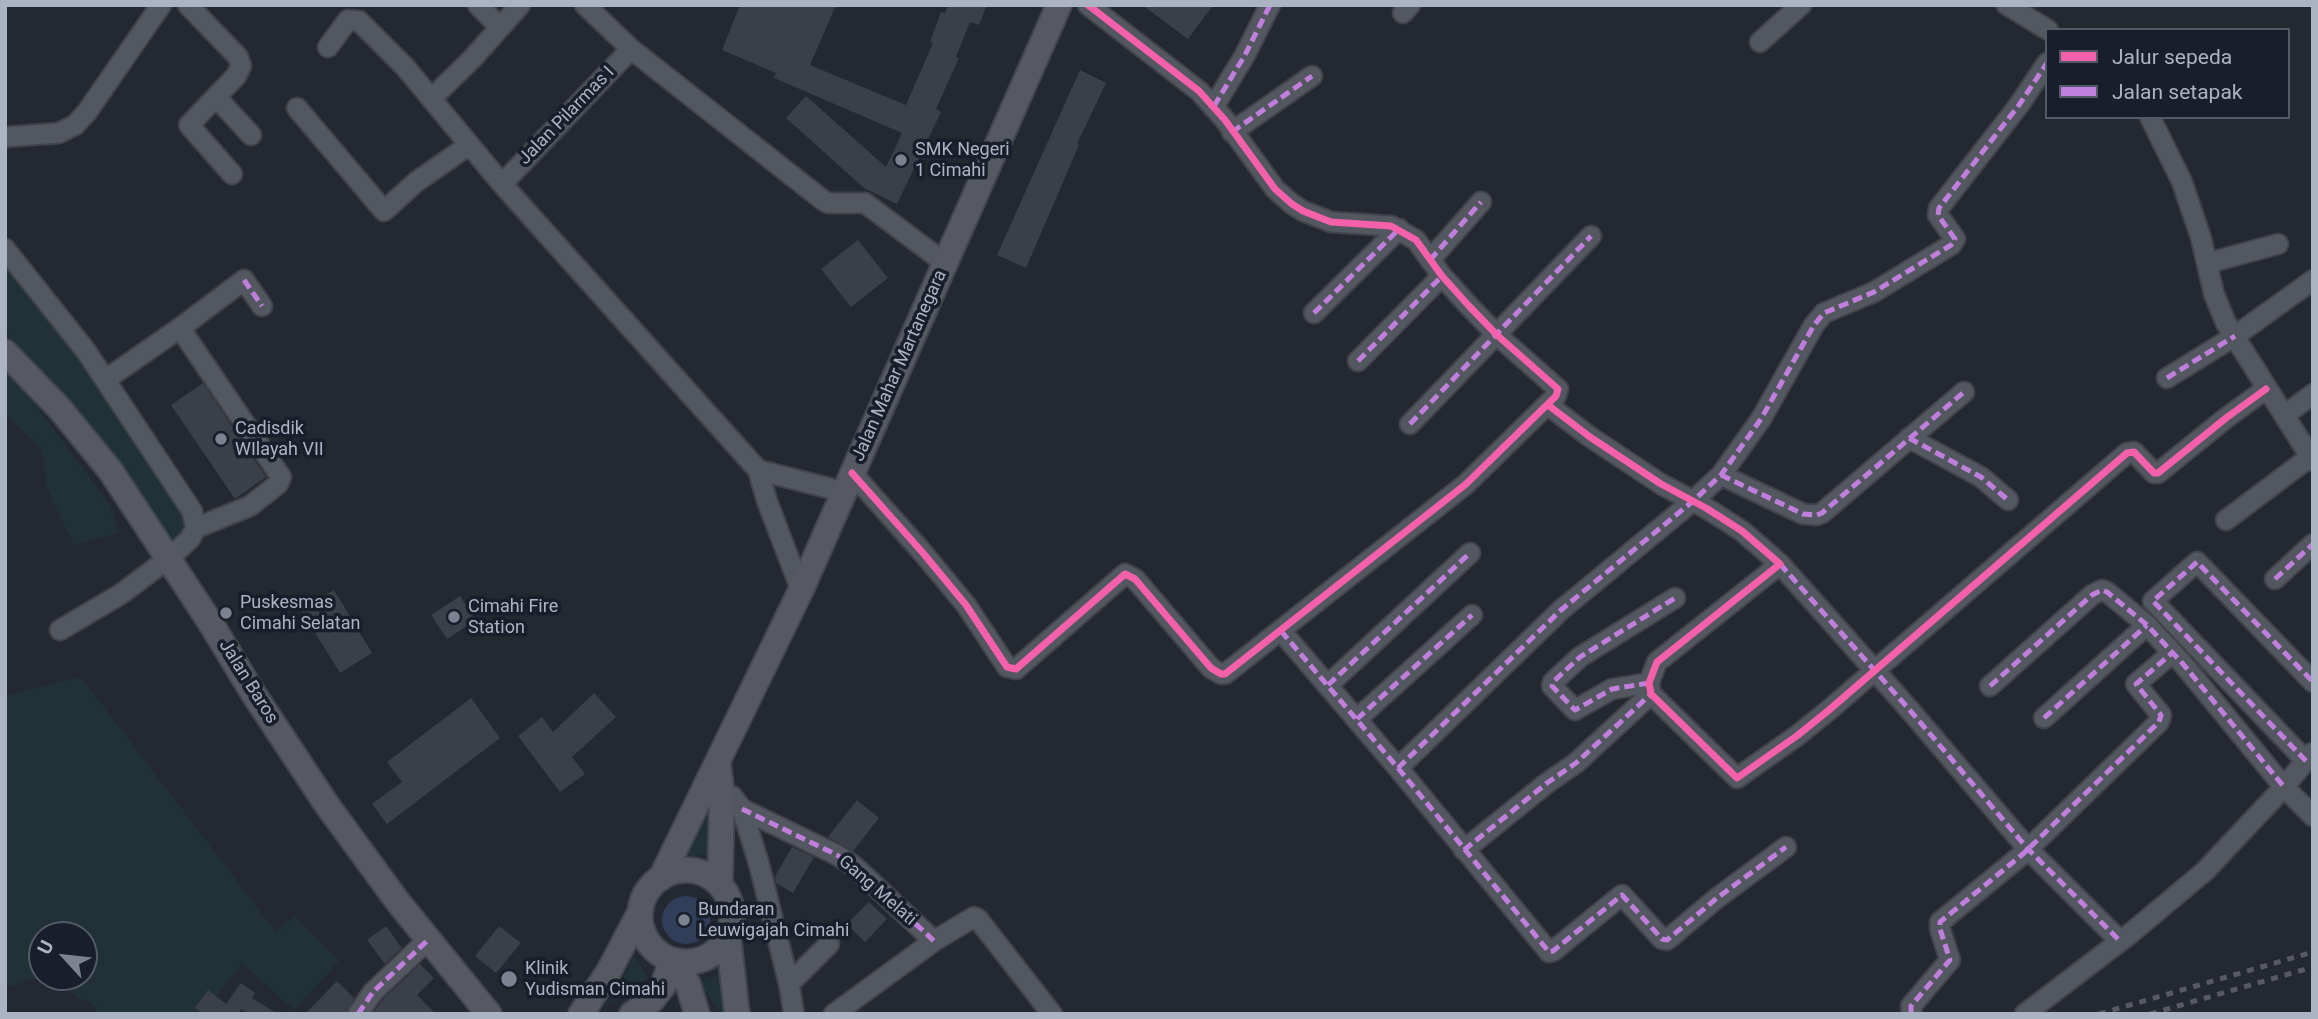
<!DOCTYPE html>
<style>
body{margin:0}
#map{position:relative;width:2318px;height:1019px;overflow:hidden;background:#242830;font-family:Roboto,sans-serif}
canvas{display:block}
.frame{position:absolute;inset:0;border:7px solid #acb3c3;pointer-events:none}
.legend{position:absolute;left:2045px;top:28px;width:245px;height:91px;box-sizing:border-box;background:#181e2a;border:2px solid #535a67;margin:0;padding:9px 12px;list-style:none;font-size:21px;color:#acb3c3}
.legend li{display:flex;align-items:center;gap:14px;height:35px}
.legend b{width:35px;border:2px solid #535a67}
.north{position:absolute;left:28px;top:921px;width:70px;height:70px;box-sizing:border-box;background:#181e2a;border:2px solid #535a67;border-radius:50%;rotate:297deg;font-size:19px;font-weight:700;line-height:28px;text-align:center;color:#acb3c3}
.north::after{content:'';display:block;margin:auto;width:24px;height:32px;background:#7c8290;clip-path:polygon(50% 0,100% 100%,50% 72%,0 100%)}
</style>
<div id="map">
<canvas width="2318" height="1019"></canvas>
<div class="frame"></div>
<ul class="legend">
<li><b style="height:9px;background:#f560ab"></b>Jalur sepeda</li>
<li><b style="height:9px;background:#c07fdc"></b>Jalan setapak</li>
</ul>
<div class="north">U</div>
</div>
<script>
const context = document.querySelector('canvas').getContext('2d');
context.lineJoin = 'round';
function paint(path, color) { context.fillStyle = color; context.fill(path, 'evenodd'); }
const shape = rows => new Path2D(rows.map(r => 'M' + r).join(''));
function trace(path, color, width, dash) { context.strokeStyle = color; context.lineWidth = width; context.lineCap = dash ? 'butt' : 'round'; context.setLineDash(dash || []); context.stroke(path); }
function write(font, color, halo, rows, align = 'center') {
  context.font = font + ' Roboto,sans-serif'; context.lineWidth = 7; context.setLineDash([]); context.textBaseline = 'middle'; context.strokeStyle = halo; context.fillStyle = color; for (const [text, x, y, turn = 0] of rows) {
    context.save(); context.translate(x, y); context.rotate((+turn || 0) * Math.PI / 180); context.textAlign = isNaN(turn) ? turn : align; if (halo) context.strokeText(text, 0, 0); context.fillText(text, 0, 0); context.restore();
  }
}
paint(shape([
 [5,265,57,322,183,515,184,530,172,543,80,416,5,331],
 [5,371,32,400,106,500,120,532,74,545,47,488,42,449,5,414],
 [81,677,276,932,295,915,339,961,294,1010,242,963,203,1014,96,1014,97,1008,44,977,84,977,84,935,42,935,42,976,5,988,5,696],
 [706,809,709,856,698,855,678,859],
 [634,955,648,978,602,1009,615,995],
 [723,968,731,1014,722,1014,697,983,716,976]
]), '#213237');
paint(shape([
 '662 920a24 24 0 1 1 48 0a24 24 0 1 1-48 0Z'
]), '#303e59');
paint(shape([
 [740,5,836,5,810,65,906,105,933,43,930,42,941,12,945,13,948,5,987,5,979,25,970,22,956,57,959,58,936,109,941,112,897,204,864,188,786,118,806,96,886,167,902,133,774,78,776,73,722,50],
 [1142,5,1213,5,1188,39],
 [1080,70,1106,83,1077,144,1079,145,1026,268,997,255],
 [858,240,888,278,851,307,821,269],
 [203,383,266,477,235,499,171,405],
 [334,590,372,653,340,673,301,610],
 [460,596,476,620,447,639,431,615],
 [594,693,616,717,572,757,585,774,560,792,518,736,542,717,553,732],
 [471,698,500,738,387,824,372,804,402,782,387,762],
 [857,800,879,818,853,851,828,837],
 [792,847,814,857,793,893,776,883,775,876],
 [869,902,887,919,865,942,847,924],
 [386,926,402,948,385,964,367,940],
 [499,926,521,943,496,973,475,956],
 [420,964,434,978,417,995,436,1014,373,1014,382,1000],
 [337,981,354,998,346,1014,305,1014],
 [241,983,255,993,252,998,278,1014,250,1014,241,1009,238,1014,203,1014,195,1008,208,990,226,1004]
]), '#3b3f47');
const minor = shape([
 [188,5,238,57,241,66,236,76,189,125,232,174],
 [478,5,499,26],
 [585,5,631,49,824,201,828,203,865,203,945,263],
 [2007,5,2048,30],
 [1403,13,1410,5],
 [1760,42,1801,5],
 [328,47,348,20,359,21,405,67,502,184,758,470,767,501,801,590],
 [216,97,251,135],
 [432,98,473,58,520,5],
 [1214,106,1245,55,1270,5],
 [297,108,384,211,416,182,469,145],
 [2150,117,2182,182,2201,238,2214,294,2226,323,2313,461],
 [1232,132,1312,76],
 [5,137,59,133,75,125,87,112,161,5],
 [502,184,631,49],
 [5,249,86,351,192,511,196,528,190,539,169,558,121,594,60,630],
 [1430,260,1481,202],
 [2208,263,2278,244],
 [1314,313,1399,229],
 [180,328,281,477,278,484,250,506,196,528],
 [1358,361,1442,276],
 [2167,378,2235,336,2313,280],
 [105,380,180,328,244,280,262,306],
 [1548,405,1590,437,1661,484,1706,508,1742,531,1780,564,1657,662,1649,683,1651,694,1737,778,1798,735,1829,710,2127,453,2134,452,2154,473,2158,473,2226,418,2266,389],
 [2285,415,2313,394],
 [1410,424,1591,236],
 [1909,438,1981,477,2008,500],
 [758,470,844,492],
 [852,473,923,553,966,605,1007,667,1016,669,1125,574,1135,579,1211,668,1221,674,1225,674,1466,484,1556,396,1558,389,1497,335,1469,306,1442,276,1416,240,1391,226,1331,222,1303,211,1292,204,1275,189,1225,120,1199,91,1088,5],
 [1721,475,1803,514,1817,515,1822,513,1964,392],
 [2226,520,2310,457],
 [1780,564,1908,708,2028,849,2120,941],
 [2275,579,2313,544],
 [1281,631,1398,768,1549,952,1553,951,1622,895,1662,939,1667,940,1717,898,1786,847],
 [1649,683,1612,689,1575,710,1552,686,1553,682,1580,657,1675,598],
 [1328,685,1470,553],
 [1990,686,2092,595,2102,590,2107,592,2147,625,2183,664,2284,787,2313,816],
 [2044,718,2147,625],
 [1357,719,1472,615],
 [2306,761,2153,601,2197,562,2313,682],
 [1398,768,1561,610,1693,501,1721,475,1761,419,1814,325,1824,313,1874,292,1951,245,1955,239,1938,215,1939,208,2019,105,2047,63],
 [722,794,732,796,742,809,759,864,789,984,794,1014],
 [742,809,837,855,854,866,934,941],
 [1464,850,1547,783,1576,763,1651,694],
 [789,984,829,944],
 [358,1014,373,992,429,939],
 [834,1014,934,941,974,917,978,919,1052,1014],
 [1912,1014,1911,1006,1950,960,1940,929,1940,922,2023,854,2159,722,2161,715,2136,684,2172,653],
 [2025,1014,2131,933,2205,871,2284,787,2312,753]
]);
const major = shape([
 [5,352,60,409,110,470,210,622,253,693,327,805,398,902,489,1014],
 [718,763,722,794,720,885],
 '640 916a46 46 0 1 1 92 0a46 46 0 1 1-92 0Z',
 [661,878,801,590,1059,5],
 [728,934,737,1014],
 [671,961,688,984,697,1014],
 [581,1014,609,971,640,912],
 [632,1014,652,1000,663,986,671,961]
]);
trace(minor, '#404349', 23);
trace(major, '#41454d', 28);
trace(minor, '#53575f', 19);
trace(major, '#565961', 24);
trace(shape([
 [2099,1014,2313,952],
 [2150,1014,2313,967]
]), '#575a62', 5, [7, 7]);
trace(shape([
 [1214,106,1245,55,1270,5],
 [1232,132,1312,76],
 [1430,260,1481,202],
 [244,280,262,306],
 [1314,313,1399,229],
 [1358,361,1442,276],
 [2167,378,2235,336],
 [1410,424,1591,236],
 [1909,438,1981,477,2008,500],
 [1721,475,1803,514,1817,515,1822,513,1964,392],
 [1780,564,1908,708,2028,849,2120,941],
 [2275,579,2313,544],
 [1281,631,1398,768,1549,952,1553,951,1622,895,1662,939,1667,940,1717,898,1786,847],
 [1649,683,1612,689,1575,710,1552,686,1553,682,1580,657,1675,598],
 [1328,685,1470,553],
 [1990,686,2092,595,2102,590,2107,592,2147,625,2183,664,2284,787],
 [2044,718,2147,625],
 [1357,719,1472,615],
 [2306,761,2153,601,2197,562,2313,682],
 [1398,768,1561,610,1693,501,1721,475,1761,419,1814,325,1824,313,1874,292,1951,245,1955,239,1938,215,1939,208,2019,105,2047,63],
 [742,809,837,855,854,866,934,941],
 [1464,850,1547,783,1576,763,1651,694],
 [358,1014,373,992,429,939],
 [1911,1014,1911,1006,1950,960,1940,929,1940,922,2023,854,2159,722,2161,715,2136,684,2172,653]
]), '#c07fdc', 5, [10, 5]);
trace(shape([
 [1548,405,1590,437,1661,484,1706,508,1742,531,1780,564,1657,662,1649,683,1651,694,1737,778,1798,735,1829,710,2127,453,2134,452,2154,473,2158,473,2226,418,2266,389],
 [852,473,923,553,966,605,1007,667,1016,669,1125,574,1135,579,1211,668,1221,674,1225,674,1466,484,1556,396,1558,389,1497,335,1469,306,1442,276,1416,240,1391,226,1331,222,1303,211,1292,204,1275,189,1225,120,1199,91,1088,5]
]), '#f560ab', 7);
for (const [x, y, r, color] of [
 [901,160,7,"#7c8290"],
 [221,439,7,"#7c8290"],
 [226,613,7,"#7c8290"],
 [454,617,7,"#7c8290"],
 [684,920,7,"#7c8290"],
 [509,979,9,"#7c8290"]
]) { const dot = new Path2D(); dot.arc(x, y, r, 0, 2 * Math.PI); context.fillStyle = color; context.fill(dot); trace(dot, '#181e2a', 2.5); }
write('18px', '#acb3c3', '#181e2a', [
 ["Jalan Pilarmas I",567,116,-46],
 ["Jalan Mahar Martanegara",900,366,-66],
 ["Jalan Baros",248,682,58],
 ["Gang Melati",877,891,41]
]);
write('18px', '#acb3c3', '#181e2a', [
 ["SMK Negeri",915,150],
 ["1 Cimahi",915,171],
 ["Cadisdik",235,429],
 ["WIlayah VII",235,450],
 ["Puskesmas",240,603],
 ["Cimahi Selatan",240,624],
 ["Cimahi Fire",468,607],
 ["Station",468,628],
 ["Bundaran",698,910],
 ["Leuwigajah Cimahi",698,931],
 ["Klinik",525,969],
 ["Yudisman Cimahi",525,990]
], 'left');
</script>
